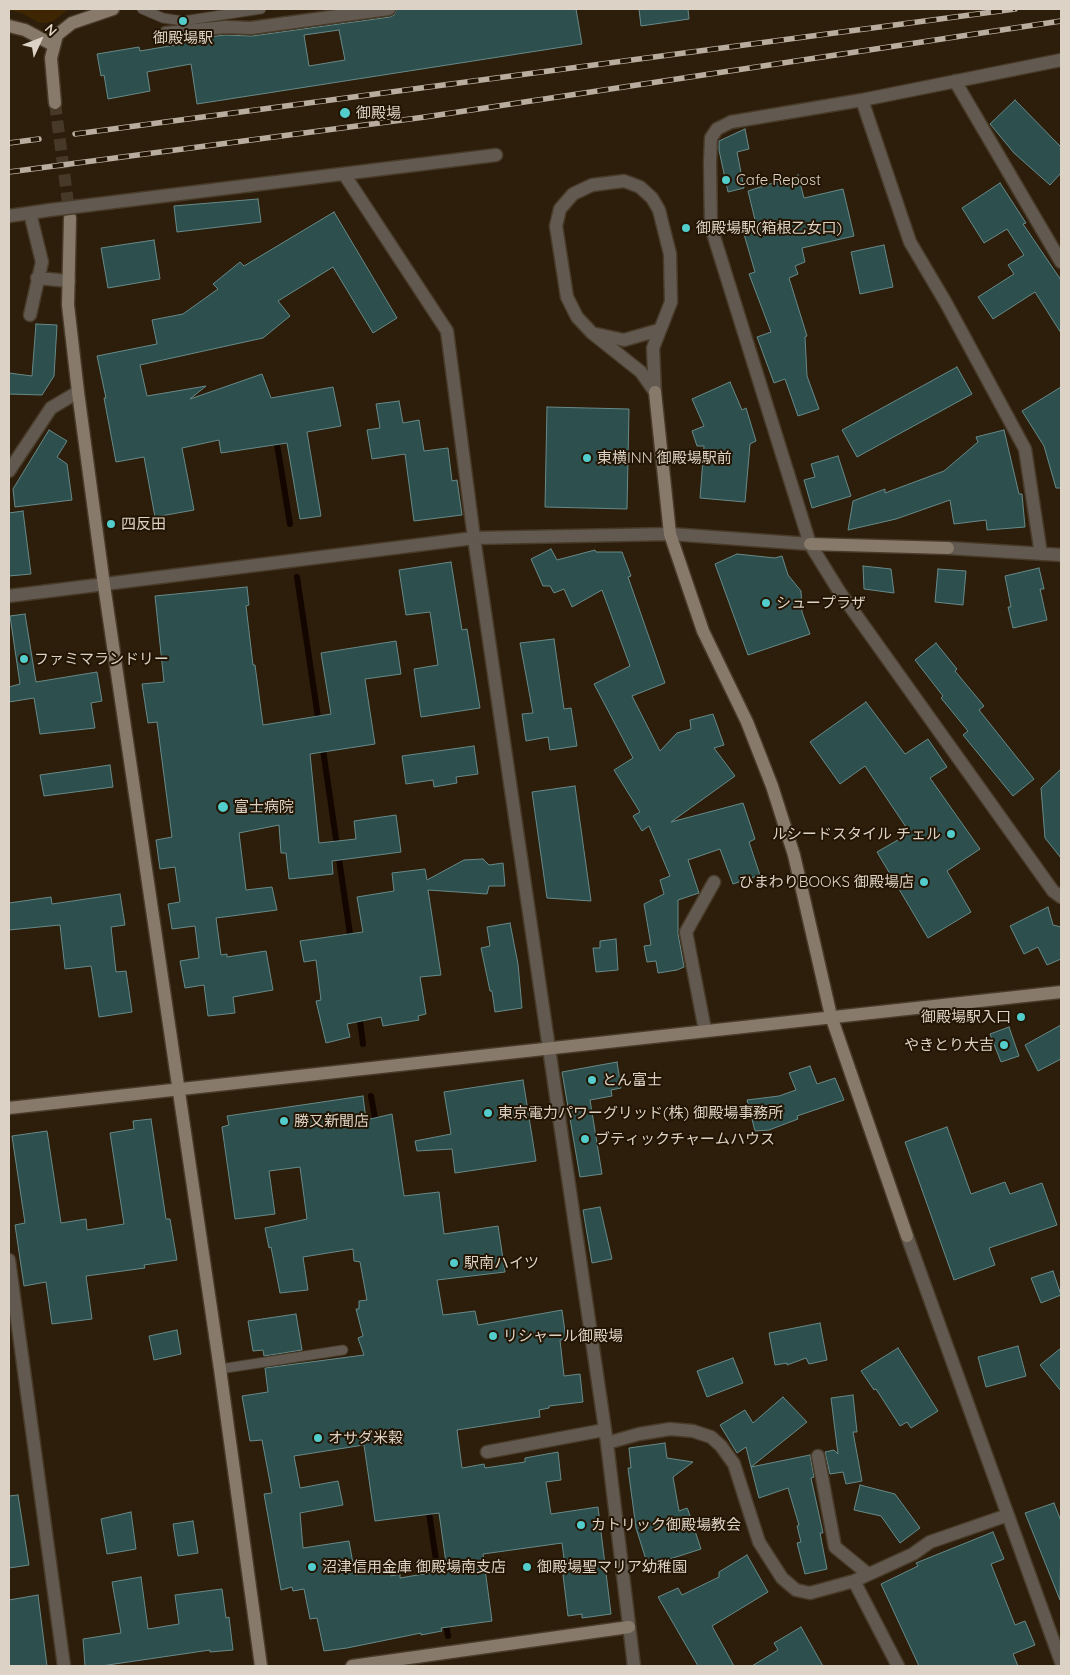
<!DOCTYPE html>
<meta charset="utf-8">
<style>
body{margin:0}
#map{position:relative;width:1070px;height:1675px;overflow:hidden;background:#2d1e0b;font-family:Quicksand,sans-serif}
canvas{display:block}
.frame{position:absolute;inset:0;border:10px solid #dcd2c6;pointer-events:none}
.north{position:absolute;left:15px;top:15px;width:50px;height:50px;-webkit-text-stroke:4px #231503;paint-order:stroke;rotate:47deg;font-size:14px;font-weight:700;line-height:20px;text-align:center;color:#dcd2c6}
.north::after{content:'';display:block;margin:auto;width:18px;height:22px;background:#dcd2c6;clip-path:polygon(50% 0,100% 100%,50% 72%,0 100%)}
</style>
<div id="map">
<canvas width="1070" height="1675"></canvas>
<div class="frame"></div>
<div class="north">N</div>
</div>
<script>
const context = document.querySelector('canvas').getContext('2d');
context.lineJoin = 'round';
function paint(path, color) { context.fillStyle = color; context.fill(path, 'evenodd'); }
const shape = rows => new Path2D(rows.map(r => 'M' + r).join(''));
function trace(path, color, width, dash) { context.strokeStyle = color; context.lineWidth = width; context.lineCap = dash ? 'butt' : 'round'; context.setLineDash(dash || []); context.stroke(path); }
function write(font, color, halo, rows, align = 'center') {
  context.font = font + ' Quicksand,"Noto Sans JP",sans-serif'; context.lineWidth = 4; context.setLineDash([]); context.textBaseline = 'middle'; context.strokeStyle = halo; context.fillStyle = color; for (const [text, x, y, turn = 0] of rows) {
    context.save(); context.translate(x, y); context.rotate((+turn || 0) * Math.PI / 180); context.textAlign = isNaN(turn) ? turn : align; if (halo) context.strokeText(text, 0, 0); context.fillText(text, 0, 0); context.restore();
  }
}
paint(shape([
 [69,9,52,22,40,23,21,13,9,10]
]), '#3e2603');
trace(shape([
 [276,438,290,524],
 [297,577,319,724],
 [322,743,351,941],
 [359,1013,363,1044],
 [371,1096,376,1124],
 [428,1506,439,1580],
 [445,1619,448,1636]
]), '#130500', 6);
const building = shape([
 [397,9,576,9,582,44,197,104,191,64,147,72,150,91,108,99,104,75,101,76,97,54,139,47,140,51,181,44,181,40,225,35,252,36,390,17,394,15,397,9],
 [339,30,345,60,309,66,304,35,339,30],
 [639,9,688,9,689,19,641,26,639,9],
 [1015,100,1061,147,1061,173,1050,185,1014,153,990,124,1015,100],
 [745,129,749,149,737,152,744,188,728,192,719,150,719,141,745,129],
 [798,175,804,198,843,189,854,236,802,248,805,262,795,266,798,274,789,278,807,336,805,337,807,376,819,409,798,416,785,379,774,383,757,337,771,332,749,274,755,272,741,224,755,220,748,191,798,175],
 [1000,183,1026,223,1023,224,1061,280,1061,333,1035,292,993,319,978,297,1014,274,1008,265,1024,255,1007,229,984,243,962,208,1000,183],
 [258,199,261,222,177,232,174,206,258,199],
 [334,212,397,318,373,333,333,267,278,301,290,316,263,338,140,365,147,396,206,386,190,399,262,374,271,398,333,387,341,426,307,432,321,516,300,519,287,443,221,453,219,440,182,448,194,510,155,517,144,457,116,462,104,398,106,398,97,356,157,344,152,320,183,314,218,289,213,284,240,262,244,266,334,212],
 [154,240,160,279,108,288,101,248,154,240],
 [884,245,893,287,860,294,851,252,884,245],
 [36,324,57,325,54,376,42,395,9,394,9,373,32,376,36,324],
 [957,367,972,394,857,457,842,430,957,367],
 [730,382,742,410,746,408,756,441,750,444,745,502,700,498,704,446,697,446,692,431,704,426,692,399,730,382],
 [1061,387,1061,488,1056,488,1044,446,1022,411,1061,387],
 [399,401,403,423,419,420,424,451,448,448,452,481,457,480,462,515,414,521,405,454,372,459,367,430,380,428,376,404,399,401],
 [547,407,629,409,627,509,545,507,547,407],
 [49,430,67,441,57,457,67,464,72,500,15,507,13,489,49,430],
 [1004,430,1019,494,1022,494,1025,527,987,530,986,520,954,524,950,500,896,519,848,530,853,501,885,489,885,493,944,471,978,442,976,437,1004,430],
 [838,456,851,496,812,508,804,480,815,477,811,464,838,456],
 [23,511,31,574,9,576,9,513,23,511],
 [551,549,557,560,595,550,596,552,622,552,631,576,628,577,665,683,632,696,660,751,677,733,691,729,690,720,713,714,724,745,714,748,735,776,671,822,743,803,755,839,749,842,760,875,733,884,720,849,688,860,699,893,678,900,678,934,684,967,677,970,658,973,656,961,647,962,644,946,651,945,644,904,664,894,660,880,670,876,649,826,642,831,633,816,640,812,614,770,633,758,594,684,630,666,602,590,572,607,564,589,554,593,550,586,543,586,531,559,551,549],
 [737,554,775,558,782,556,788,575,801,591,802,612,810,634,748,655,715,564,737,554],
 [451,562,462,630,467,629,480,708,421,717,414,669,438,665,430,612,406,615,399,570,451,562],
 [863,566,891,569,894,593,864,589,863,566],
 [1039,568,1044,589,1040,589,1047,620,1013,628,1008,607,1011,607,1005,576,1039,568],
 [938,569,966,571,963,605,935,602,938,569],
 [247,587,249,605,246,606,253,665,255,665,263,725,331,714,321,653,396,641,401,674,365,679,375,744,310,754,319,843,356,839,354,821,396,815,401,852,332,861,333,874,289,879,286,853,281,853,279,825,239,833,246,890,272,887,277,910,216,918,221,955,227,954,227,957,266,951,273,990,233,997,235,1013,208,1016,204,985,185,988,180,961,199,958,195,926,172,929,168,904,180,902,175,867,160,869,156,840,172,837,157,722,148,723,142,684,164,682,155,596,247,587],
 [25,614,36,682,97,672,102,701,91,703,95,728,40,734,34,698,9,702,9,687,20,684,10,616,25,614],
 [554,639,564,709,571,708,577,746,550,750,548,737,526,741,522,714,533,713,520,643,554,639],
 [936,643,957,669,955,671,984,706,979,710,1034,779,1013,796,963,735,968,731,941,698,943,696,915,660,936,643],
 [866,702,905,754,928,739,947,767,930,778,980,849,947,871,971,912,928,938,877,852,910,833,865,766,840,784,810,742,866,702],
 [474,746,478,774,456,777,457,783,434,787,433,780,406,784,402,756,474,746],
 [110,765,113,787,44,796,40,775,110,765],
 [1061,769,1061,858,1045,838,1041,788,1061,769],
 [575,786,591,901,547,898,532,792,575,786],
 [483,859,489,865,503,863,505,886,489,886,487,894,428,890,441,975,420,977,426,1014,418,1016,419,1020,383,1026,381,1017,347,1024,350,1037,326,1043,316,1001,321,1000,316,960,304,962,300,941,363,932,357,897,394,891,392,873,425,869,427,880,464,860,483,859],
 [120,894,125,925,111,927,116,972,126,971,132,1012,99,1017,91,966,65,969,60,925,9,930,9,903,51,897,52,904,120,894],
 [1048,907,1053,925,1061,927,1061,959,1047,965,1038,947,1024,954,1010,926,1048,907],
 [510,923,518,964,522,1008,495,1012,492,991,490,991,481,948,490,946,487,927,510,923],
 [616,939,618,970,596,972,593,948,600,948,600,941,616,939],
 [1061,1025,1061,1059,1038,1071,1025,1045,1061,1025],
 [1009,1027,1019,1056,1001,1062,990,1034,1009,1027],
 [617,1062,621,1088,611,1090,612,1096,590,1100,602,1174,580,1177,562,1072,617,1062],
 [810,1066,817,1084,835,1078,844,1100,797,1116,798,1119,769,1130,755,1131,747,1100,779,1096,796,1090,789,1073,810,1066],
 [523,1080,536,1161,455,1173,452,1149,417,1151,415,1141,451,1134,444,1092,523,1080],
 [363,1096,366,1120,392,1114,404,1196,439,1192,444,1234,498,1226,505,1272,437,1280,443,1315,475,1311,478,1325,562,1310,566,1339,560,1340,564,1376,580,1374,583,1402,549,1406,549,1408,539,1410,540,1417,457,1430,462,1468,484,1464,485,1468,525,1462,525,1458,558,1452,561,1480,546,1482,551,1514,598,1507,611,1614,582,1618,582,1614,568,1616,563,1575,566,1574,562,1543,483,1554,492,1621,441,1628,442,1631,421,1635,421,1633,347,1648,324,1651,317,1618,310,1619,304,1589,293,1591,292,1587,281,1590,264,1494,272,1493,262,1440,250,1441,242,1396,268,1392,265,1368,364,1355,358,1338,363,1336,356,1309,359,1309,359,1301,367,1300,360,1262,354,1261,353,1249,303,1257,308,1290,280,1293,271,1247,269,1248,265,1228,307,1219,300,1167,269,1171,275,1214,235,1219,222,1127,229,1125,227,1116,363,1096],
 [364,1445,375,1521,439,1513,447,1570,400,1578,400,1574,391,1576,390,1569,355,1575,349,1541,303,1548,300,1513,343,1505,338,1481,300,1488,294,1456,364,1445],
 [151,1119,166,1219,170,1219,177,1260,144,1265,145,1268,86,1276,92,1319,52,1324,46,1282,24,1286,15,1225,25,1223,12,1136,47,1131,61,1223,86,1219,87,1230,124,1224,110,1133,134,1129,133,1121,151,1119],
 [947,1127,971,1194,1005,1182,1010,1194,1042,1183,1057,1225,989,1248,995,1265,954,1280,905,1142,947,1127],
 [600,1207,612,1259,592,1263,583,1210,600,1207],
 [1053,1271,1061,1295,1041,1303,1031,1278,1053,1271],
 [296,1314,302,1350,264,1356,263,1350,253,1351,248,1321,296,1314],
 [820,1323,827,1360,809,1364,806,1358,787,1365,787,1363,775,1365,769,1333,820,1323],
 [177,1330,181,1354,154,1360,149,1336,177,1330],
 [1018,1346,1026,1376,986,1387,978,1357,1018,1346],
 [898,1348,938,1411,911,1428,907,1422,900,1426,876,1389,874,1390,861,1371,898,1348],
 [1061,1348,1061,1391,1040,1365,1061,1348],
 [733,1358,743,1383,707,1397,697,1371,733,1358],
 [853,1395,857,1432,853,1432,862,1481,846,1484,843,1472,830,1474,825,1452,834,1450,838,1454,831,1398,853,1395],
 [783,1397,807,1422,751,1467,746,1447,737,1453,720,1425,745,1410,753,1423,783,1397],
 [665,1443,667,1458,693,1462,673,1477,679,1511,687,1508,688,1510,701,1549,648,1566,636,1528,628,1468,631,1468,629,1448,665,1443],
 [810,1455,814,1477,811,1478,823,1533,820,1533,827,1569,805,1574,797,1543,801,1542,797,1526,799,1525,788,1488,759,1498,751,1467,810,1455],
 [860,1485,895,1494,920,1528,900,1543,881,1516,854,1510,860,1485],
 [18,1495,29,1565,9,1568,9,1496,18,1495],
 [1054,1503,1061,1521,1060,1600,1025,1513,1054,1503],
 [131,1512,136,1549,107,1554,101,1519,131,1512],
 [193,1521,198,1553,178,1556,173,1524,193,1521],
 [993,1532,1004,1559,991,1564,1015,1625,1025,1621,1035,1645,1013,1654,1018,1666,919,1666,881,1584,918,1566,916,1563,993,1532],
 [747,1555,768,1592,712,1626,734,1666,698,1666,658,1597,678,1588,682,1595,719,1577,719,1572,747,1555],
 [141,1577,148,1629,179,1624,175,1595,222,1589,226,1618,229,1617,233,1650,210,1652,210,1650,101,1666,85,1666,83,1639,121,1633,112,1582,141,1577],
 [38,1595,47,1666,9,1666,9,1600,38,1595],
 [801,1627,823,1666,752,1666,778,1650,774,1643,801,1627]
]);
paint(building, '#2d4f4e');
trace(building, '#678a89', 1);
trace(shape([
 [55,103,70,218]
]), '#473927', 12, [12, 6]);
const lane = shape([
 [142,9,163,18,183,21,261,9],
 [220,1369,343,1350]
]);
const street = shape([
 [166,33,225,27,251,28,389,9],
 [1061,60,862,100,731,122,717,129,711,138,710,163,711,227,810,544,839,591,1053,891,1061,897],
 [955,81,1061,262],
 [862,100,910,242,946,303,1025,449,1041,554],
 [344,174,447,331,474,538,607,1443,634,1666],
 [624,181,640,187,652,198,659,210,670,254,671,302,653,348,655,392,641,372,592,333,577,317,567,297,556,226,560,209,573,194,592,185,624,181],
 [90,205,496,155],
 [9,216,50,210],
 [37,278,69,281],
 [30,315,42,262,30,213],
 [596,334,624,340,659,330],
 [9,471,51,408,78,392],
 [948,548,1061,555],
 [9,596,474,538,670,534,810,544],
 [705,1030,686,932,714,882],
 [907,1236,1061,1662],
 [9,1260,64,1666],
 [607,1443,639,1434,670,1429,693,1431,711,1437,721,1446,734,1464,759,1542,782,1578,796,1590,810,1593,854,1581,913,1554,930,1542,1008,1515],
 [487,1452,604,1430],
 [818,1456,835,1547,868,1574],
 [854,1581,898,1666]
]);
const secondary = shape([
 [9,26,25,30,53,45],
 [55,103,51,58,57,35,72,23,113,9],
 [70,218,68,305,78,392,104,585,220,1369,261,1666],
 [655,392,670,534,703,631,747,722,772,786,794,855,831,1016,907,1236],
 [810,544,948,548],
 [9,1108,1061,992],
 [352,1666,629,1627]
]);
trace(lane, '#493b29', 11);
trace(street, '#493b29', 15);
trace(secondary, '#493b29', 15);
trace(lane, '#625a51', 9);
trace(street, '#625a51', 12);
trace(secondary, '#877a6b', 12);
const rail = shape([
 [75,134,1015,9],
 [9,143,39,139],
 [9,172,425,117,1061,21]
]);
trace(rail, '#b8ad9f', 5.5);
trace(rail, '#231503', 4, [11]);
const streetBridge = shape([
 [50,210,90,205]
]);
trace(streetBridge, '#493b29', 15, []);
trace(streetBridge, '#625a51', 12);
for (const [x, y, r, color] of [
 [183,21,5,"#53cdcb"],
 [345,113,6,"#53cdcb"],
 [726,180,5,"#53cdcb"],
 [686,228,5,"#53cdcb"],
 [587,458,5,"#53cdcb"],
 [111,524,5,"#53cdcb"],
 [766,603,5,"#53cdcb"],
 [24,659,5,"#53cdcb"],
 [223,807,6,"#53cdcb"],
 [951,834,5,"#53cdcb"],
 [924,882,5,"#53cdcb"],
 [1021,1017,5,"#53cdcb"],
 [1004,1045,5,"#53cdcb"],
 [592,1080,5,"#53cdcb"],
 [488,1113,5,"#53cdcb"],
 [284,1121,5,"#53cdcb"],
 [585,1139,5,"#53cdcb"],
 [454,1263,5,"#53cdcb"],
 [493,1336,5,"#53cdcb"],
 [318,1438,5,"#53cdcb"],
 [581,1525,5,"#53cdcb"],
 [312,1567,5,"#53cdcb"],
 [527,1567,5,"#53cdcb"]
]) { const dot = new Path2D(); dot.arc(x, y, r, 0, 2 * Math.PI); context.fillStyle = color; context.fill(dot); trace(dot, '#231503', 2); }
write('15px', '#dcd2c6', '#231503', [
 ["御殿場駅",183,38,"center"],
 ["御殿場",356,113],
 ["Cafe Repost",736,180],
 ["御殿場駅(箱根乙女口)",696,228],
 ["東横INN 御殿場駅前",597,458],
 ["四反田",121,524],
 ["シュープラザ",776,603],
 ["ファミマランドリー",34,659],
 ["富士病院",234,807],
 ["ルシードスタイル チェル",941,834,"right"],
 ["ひまわりBOOKS 御殿場店",914,882,"right"],
 ["御殿場駅入口",1011,1017,"right"],
 ["やきとり大吉",994,1045,"right"],
 ["とん富士",602,1080],
 ["東京電力パワーグリッド(株) 御殿場事務所",498,1113],
 ["勝又新聞店",294,1121],
 ["ブティックチャームハウス",595,1139],
 ["駅南ハイツ",464,1263],
 ["リシャール御殿場",503,1336],
 ["オサダ米穀",328,1438],
 ["カトリック御殿場教会",591,1525],
 ["沼津信用金庫 御殿場南支店",322,1567],
 ["御殿場聖マリア幼稚園",537,1567]
], 'left');
</script>
